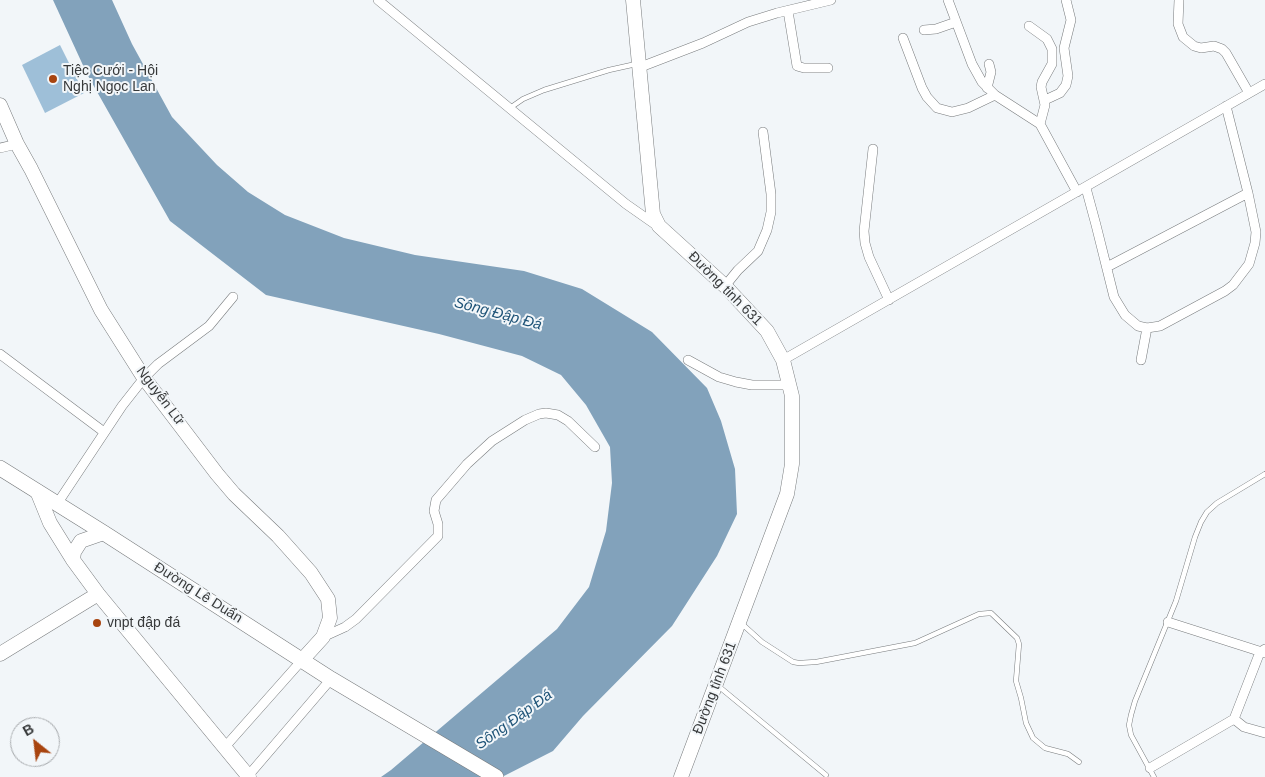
<!DOCTYPE html>
<meta charset="utf-8">
<style>
body{margin:0}
#map{position:relative;width:1265px;height:777px;overflow:hidden;background:#f2f6f9;font-family:Arial,sans-serif}
canvas{display:block}
.north{position:absolute;left:10px;top:717px;width:50px;height:50px;box-sizing:border-box;background:#f2f6f9;border:1px solid #a7aaad;border-radius:50%;rotate:331deg;font-size:14px;font-weight:700;line-height:20px;text-align:center;color:#37393a}
.north::after{content:'';display:block;margin:auto;width:18px;height:22px;background:#a8440f;clip-path:polygon(50% 0,100% 100%,50% 72%,0 100%)}
</style>
<div id="map">
<canvas width="1265" height="777"></canvas>
<div class="north">B</div>
</div>
<script>
const context = document.querySelector('canvas').getContext('2d');
context.lineJoin = 'round';
function paint(path, color) { context.fillStyle = color; context.fill(path, 'evenodd'); }
const shape = rows => new Path2D(rows.map(r => 'M' + r).join(''));
function trace(path, color, width, dash) { context.strokeStyle = color; context.lineWidth = width; context.lineCap = dash ? 'butt' : 'round'; context.setLineDash(dash || []); context.stroke(path); }
function write(font, color, halo, rows, align = 'center') {
  context.font = font + ' Arial,sans-serif'; context.lineWidth = 4; context.setLineDash([]); context.textBaseline = 'middle'; context.strokeStyle = halo; context.fillStyle = color; for (const [text, x, y, turn = 0] of rows) {
    context.save(); context.translate(x, y); context.rotate((+turn || 0) * Math.PI / 180); context.textAlign = isNaN(turn) ? turn : align; if (halo) context.strokeText(text, 0, 0); context.fillText(text, 0, 0); context.restore();
  }
}
paint(shape([
 [53,0,112,0,132,44,172,117,217,165,248,192,285,215,344,238,415,255,524,271,582,289,652,332,707,388,721,421,735,469,737,514,717,556,672,626,583,716,553,751,502,777,381,777,391,770,557,629,589,587,606,531,612,483,610,447,586,405,561,375,522,356,439,334,266,295,170,221,87,74]
]), '#82a2bb');
paint(shape([
 [60,45,84,93,45,113,22,65]
]), '#9ebfd8');
const lane = shape([
 [510,108,523,99,544,90,609,70,636,64],
 [741,623,762,642,793,662,799,663,816,662,915,643,979,614,991,613,1017,638,1019,644,1016,681,1021,698,1026,723,1033,738,1045,748,1068,754,1079,762],
 [717,685,826,775],
 [1154,777,1131,735,1129,725,1131,715,1135,701,1176,601,1195,537,1201,522,1207,512,1217,503,1265,474]
]);
const street = shape([
 [378,0,626,204,656,225],
 [948,0,972,64,982,82,995,95,1040,124,1077,192],
 [1179,0,1178,24,1183,37,1194,46,1201,48,1214,46,1222,49,1226,53,1249,93],
 [788,11,797,66,804,68,828,68],
 [1029,26,1047,39,1052,49,1052,64,1042,82,1041,87,1045,105,1040,124],
 [924,30,936,29,956,22],
 [903,38,922,88,927,97,937,108,952,112,968,108,995,95],
 [638,68,703,43,748,22,777,13,831,0],
 [987,88,991,72,989,64],
 [1045,100,1060,93,1066,85,1068,76,1064,48,1071,20,1066,0],
 [0,148,17,144],
 [873,149,864,231,865,243,869,257,889,300],
 [1086,188,1096,225,1114,297,1125,315,1138,326,1147,328,1160,326,1225,291,1233,285,1249,264,1255,243,1256,232,1248,193,1226,106],
 [1107,267,1248,193],
 [725,286,738,270,758,251,767,230,771,212,771,194,763,132],
 [0,354,104,432],
 [688,360,719,377,736,382,752,385,790,385],
 [783,360,1265,84],
 [1141,360,1147,328],
 [57,504,122,406,144,378,158,364,209,326,233,297],
 [1168,622,1265,653],
 [323,637,345,627,356,619,438,536,438,524,434,511,436,500,467,464,492,441,525,420,539,414,546,413,558,415,568,421,595,447],
 [1234,719,1244,727,1265,733],
 [224,748,303,659],
 [1150,768,1234,719,1260,652,1265,649],
 [248,776,331,679]
]);
const secondary = shape([
 [633,0,653,214,659,226,725,286,767,331,783,360,792,396,792,464,787,494,681,777],
 [0,105,17,144,31,169,101,310,144,378,217,474,234,494,278,536,311,573,328,599,330,618,323,637,303,659],
 [37,491,50,523,73,560,98,594,249,777],
 [73,560,74,552,81,541,104,533],
 [0,654,98,594]
]);
const primary = shape([
 [0,468,104,533,331,679,496,777]
]);
trace(lane, '#787b7d', 5.5);
trace(street, '#787b7d', 10);
trace(secondary, '#787b7d', 15);
trace(primary, '#787b7d', 16);
trace(lane, '#fff', 4.5);
trace(street, '#fff', 9);
trace(secondary, '#fff', 14);
trace(primary, '#fff', 15);
for (const [x, y, r, color] of [
 [53,79,5,"#a8440f"],
 [97,623,5,"#a8440f"]
]) { const dot = new Path2D(); dot.arc(x, y, r, 0, 2 * Math.PI); context.fillStyle = color; context.fill(dot); trace(dot, '#f2f6f9', 2); }
write('14px', '#37393a', '#f2f6f9', [
 ["Tiệc Cưới - Hội",63,71],
 ["Nghị Ngọc Lan",63,87],
 ["vnpt đập đá",107,623]
], 'left');
write('14px', '#37393a', '#f2f6f9', [
 ["Đường tỉnh 631",725,289,45],
 ["Nguyễn Lữ",160,396,53],
 ["Đường Lê Duẩn",198,593,32],
 ["Đường tỉnh 631",715,688,-69]
]);
write('italic 15px', '#1e5377', '#f2f6f9', [
 ["Sông Đập Đá",498,314,15],
 ["Sông Đập Đá",514,720,-36]
]);
</script>
